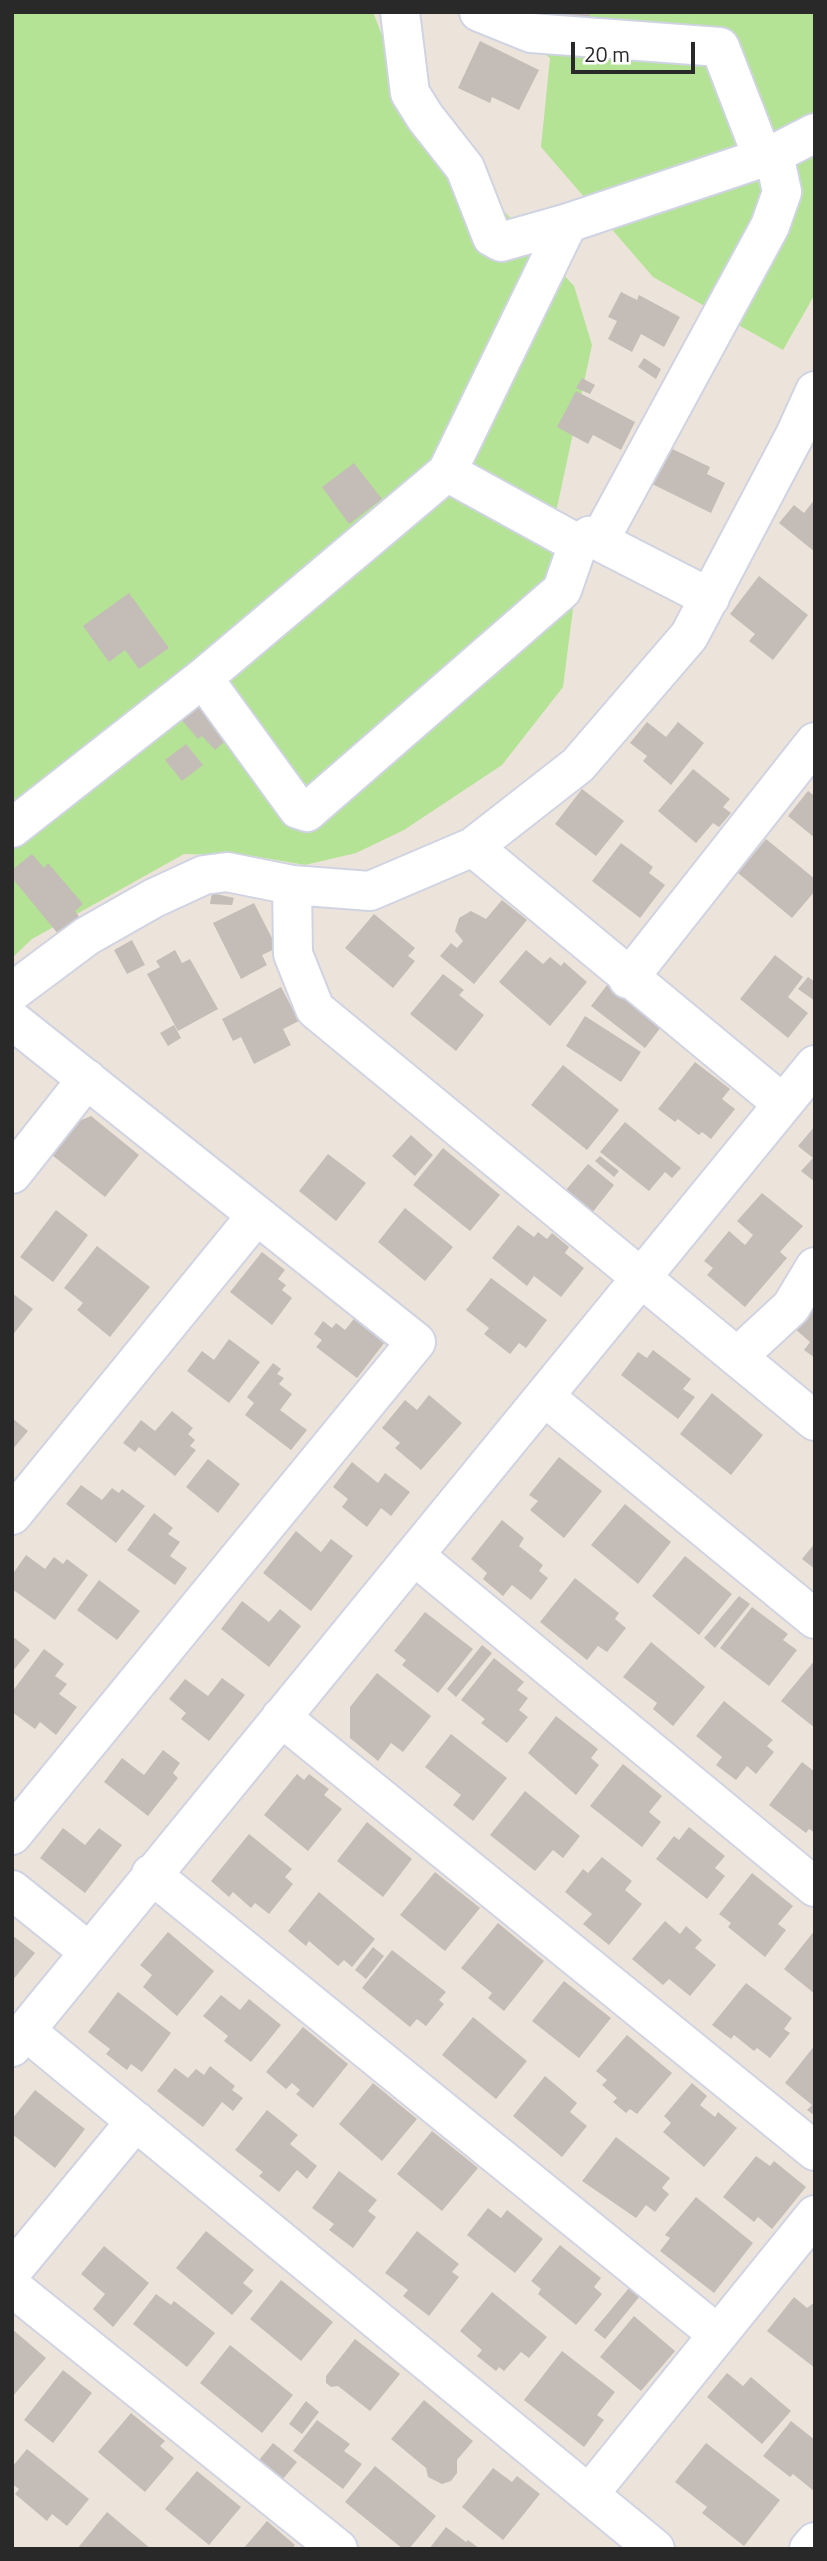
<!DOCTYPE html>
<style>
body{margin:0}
#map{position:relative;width:827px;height:2561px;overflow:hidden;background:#ece3da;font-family:"Titillium Web",sans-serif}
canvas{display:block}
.frame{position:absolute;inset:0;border:14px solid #292929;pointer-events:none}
.scale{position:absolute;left:571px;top:42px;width:124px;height:32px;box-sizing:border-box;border:4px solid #292929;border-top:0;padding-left:9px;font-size:21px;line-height:24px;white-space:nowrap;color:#292929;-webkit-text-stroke:5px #fff;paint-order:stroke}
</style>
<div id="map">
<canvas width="827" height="2561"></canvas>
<div class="frame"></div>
<div class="scale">20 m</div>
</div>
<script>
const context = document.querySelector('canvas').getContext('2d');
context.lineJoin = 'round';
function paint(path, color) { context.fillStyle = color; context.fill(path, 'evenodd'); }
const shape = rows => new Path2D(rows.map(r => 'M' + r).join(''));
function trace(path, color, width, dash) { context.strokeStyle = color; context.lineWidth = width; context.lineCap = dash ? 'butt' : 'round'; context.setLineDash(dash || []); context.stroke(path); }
paint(shape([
 [12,12,373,12,389,53,488,194,574,286,592,345,556,512,574,601,563,687,502,765,404,830,356,853,305,865,253,856,184,854,32,939,12,958],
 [487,12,815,12,815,294,783,350,653,277,541,147,550,58]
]), '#b4e395');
paint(shape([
 [525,12,590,12,588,26],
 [480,41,539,70,519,110,492,97,490,103,458,88],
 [621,292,637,300,639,295,680,317,664,347,641,334,632,352,608,339,617,321,608,317],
 [644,358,661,369,656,379,638,367],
 [582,378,595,385,590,394,576,388],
 [576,391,635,422,621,450,593,435,588,444,557,427],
 [662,444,710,467,707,474,725,483,711,513,644,480],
 [354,463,382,499,349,524,322,487],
 [815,499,815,552,779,523,794,505,804,513],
 [759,576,808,615,773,660,749,641,755,634,730,614],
 [129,593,169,648,139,669,125,650,109,662,83,626],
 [201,700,231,736,215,750,202,736,198,739,180,718],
 [647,722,666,737,678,722,704,743,671,785,643,761,647,756,630,743],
 [186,744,203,765,182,781,165,760],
 [693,769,730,799,723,807,731,813,719,827,713,823,696,843,658,811],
 [582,789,624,821,596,856,555,824],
 [808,791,815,796,815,838,788,816],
 [766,839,815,879,815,891,792,918,738,873],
 [621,843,653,867,649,873,665,885,640,918,592,881],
 [32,854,44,868,48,863,83,904,75,911,80,918,59,935,12,878,12,870],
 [212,893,234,898,232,905,210,904],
 [502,900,527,920,474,984,440,956,451,943,457,948,463,941,455,931,459,918,471,911,486,919],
 [254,903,277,948,262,955,267,965,241,979,213,923],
 [374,914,415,948,408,956,415,961,393,988,345,948],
 [132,940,145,965,127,974,114,950],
 [175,950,182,963,190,959,218,1009,178,1031,147,974,160,967,156,961],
 [526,950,543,964,550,957,561,966,564,962,587,982,550,1026,499,982],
 [775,955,803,977,788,997,808,1013,788,1038,740,999],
 [443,974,464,990,459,995,484,1015,456,1051,410,1014],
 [808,977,815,982,815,1001,798,989],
 [607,985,661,1027,645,1048,591,1006],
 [281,987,299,1021,283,1029,291,1045,254,1064,241,1037,233,1041,222,1019],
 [585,1016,641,1052,621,1082,566,1046],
 [174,1025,181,1038,168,1046,160,1033],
 [695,1062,730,1089,722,1099,735,1109,711,1139,702,1132,699,1135,678,1119,675,1122,658,1109],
 [563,1065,619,1110,587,1150,531,1105],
 [91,1116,139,1155,105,1197,52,1155,79,1121],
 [625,1122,681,1168,672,1178,665,1172,649,1191,600,1152],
 [815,1126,815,1182,801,1171,813,1158,798,1146],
 [411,1135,433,1155,415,1176,392,1156],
 [443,1148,500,1195,470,1231,413,1185],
 [328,1154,366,1183,336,1221,299,1191],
 [600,1156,619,1171,614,1177,595,1161],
 [588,1164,614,1185,592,1213,565,1191],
 [762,1193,803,1226,780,1252,787,1258,745,1307,707,1275,713,1268,704,1261,729,1231,745,1245,753,1235,737,1221],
 [405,1208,453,1247,425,1281,378,1242],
 [56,1210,88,1235,53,1282,20,1257],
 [518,1225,534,1237,538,1232,547,1239,552,1233,569,1247,565,1253,584,1268,561,1297,534,1276,527,1286,492,1258],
 [97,1246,150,1287,110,1337,77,1310,83,1303,64,1288],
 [262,1252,285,1270,278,1279,286,1285,282,1290,292,1298,272,1325,230,1292],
 [491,1278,547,1320,526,1348,519,1343,510,1354,484,1334,489,1328,466,1310],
 [12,1293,33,1309,12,1336],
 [815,1303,815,1358,804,1350,810,1342,794,1328],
 [357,1315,368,1324,365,1328,385,1342,357,1378,316,1347,322,1340,314,1334,323,1321,332,1328,336,1323,345,1330],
 [229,1339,260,1362,229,1403,187,1371,202,1351,214,1360],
 [653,1350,691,1379,683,1389,695,1397,678,1419,621,1375,638,1352,647,1358],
 [273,1363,281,1369,277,1374,284,1378,279,1384,292,1394,280,1410,307,1430,291,1450,245,1415,254,1403,247,1397],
 [712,1393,763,1435,731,1475,680,1434],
 [429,1395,462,1423,421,1470,395,1448,400,1443,382,1428,405,1400,417,1410],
 [172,1411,193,1428,188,1434,195,1440,190,1446,196,1450,175,1476,139,1447,135,1452,123,1443,141,1420,155,1431],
 [12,1418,28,1431,12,1450],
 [559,1457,602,1491,564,1538,530,1510,538,1501,529,1495],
 [208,1459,240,1484,218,1513,186,1487],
 [352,1462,378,1483,385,1473,410,1492,391,1516,381,1508,367,1527,342,1507,348,1499,333,1487],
 [81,1485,102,1500,112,1488,119,1493,122,1489,145,1506,116,1543,66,1504],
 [625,1504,671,1542,638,1584,591,1545],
 [154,1513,173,1528,168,1534,180,1542,170,1556,187,1568,175,1585,127,1550],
 [502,1520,524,1538,519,1546,543,1565,539,1571,548,1578,531,1600,512,1585,503,1596,483,1579,487,1573,471,1559],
 [296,1531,321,1552,331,1539,353,1556,311,1611,263,1573],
 [815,1543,815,1569,802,1559],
 [26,1555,45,1569,54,1557,63,1564,67,1559,88,1575,55,1620,12,1589,12,1575],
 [685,1556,732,1594,699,1635,652,1596],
 [575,1578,619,1613,615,1619,626,1628,607,1652,598,1646,587,1660,540,1622],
 [99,1580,140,1611,117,1640,77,1610],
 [739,1596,750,1604,715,1648,704,1638],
 [242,1601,269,1622,280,1609,301,1626,269,1667,221,1629],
 [752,1607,788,1634,783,1640,797,1650,769,1686,720,1648],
 [425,1612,473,1649,438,1693,402,1665,406,1660,394,1651],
 [12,1636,30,1650,12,1672],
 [651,1642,705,1687,673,1726,653,1709,657,1703,623,1677],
 [482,1645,492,1653,456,1697,447,1689],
 [44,1649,64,1664,55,1676,67,1684,59,1694,77,1707,56,1735,40,1722,35,1729,12,1712,12,1692],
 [494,1658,524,1682,517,1690,528,1698,519,1710,528,1717,507,1743,481,1723,485,1719,461,1700],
 [815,1660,815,1728,781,1701],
 [377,1673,431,1716,403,1752,391,1743,378,1761,350,1738,350,1707],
 [222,1678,245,1695,209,1741,181,1719,186,1713,169,1699,185,1679,208,1696],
 [724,1701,773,1740,767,1746,774,1752,756,1774,747,1766,736,1780,716,1765,722,1757,696,1736],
 [556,1716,598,1749,591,1758,599,1765,576,1795,528,1753],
 [451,1734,507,1778,473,1821,453,1805,461,1795,425,1767],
 [163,1750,180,1763,173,1773,178,1778,148,1816,104,1782,122,1758,144,1775],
 [802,1762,815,1772,815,1833,809,1829,806,1833,769,1805],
 [623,1764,662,1796,649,1812,661,1822,642,1847,590,1806],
 [297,1774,304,1780,309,1774,329,1789,324,1795,342,1809,308,1851,264,1815],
 [525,1791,580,1836,563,1858,553,1850,535,1871,490,1835],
 [367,1822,412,1859,383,1897,337,1861],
 [689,1827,725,1856,715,1868,725,1876,707,1899,656,1859,674,1836,679,1840],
 [63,1828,85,1845,99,1828,122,1845,85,1893,40,1858],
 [249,1834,292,1869,285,1877,293,1884,269,1914,255,1903,251,1908,233,1892,229,1897,211,1881],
 [602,1857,632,1881,625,1890,642,1904,609,1945,583,1924,592,1914,565,1892,583,1869,588,1873],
 [435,1872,480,1908,445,1951,400,1915],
 [752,1873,793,1906,778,1924,786,1930,765,1957,728,1927,731,1923,719,1914],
 [319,1892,375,1939,352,1967,344,1960,338,1966,309,1941,306,1946,288,1931],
 [665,1921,680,1934,686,1926,702,1940,695,1948,716,1965,690,1996,669,1979,663,1985,632,1959],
 [498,1923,544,1961,504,2011,488,1998,492,1993,461,1968],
 [815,1930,815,1994,784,1969],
 [168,1932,214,1971,177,2016,143,1987,152,1975,140,1965],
 [12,1935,35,1953,12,1981],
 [373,1947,384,1956,366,1979,355,1970],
 [392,1950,446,1992,439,2000,444,2004,426,2026,417,2019,410,2027,362,1988],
 [564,1981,611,2018,579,2058,532,2021],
 [746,1983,792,2018,784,2029,790,2033,770,2058,757,2048,754,2051,734,2035,731,2039,712,2025],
 [118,1992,171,2033,142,2072,131,2064,127,2070,106,2054,110,2049,88,2032],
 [221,1995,240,2010,249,1999,281,2025,251,2062,224,2041,228,2036,203,2016],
 [473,2017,527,2061,496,2099,442,2055],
 [303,2027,348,2064,313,2108,296,2094,300,2090,292,2083,286,2089,266,2072],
 [627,2035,672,2073,637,2114,630,2109,626,2113,613,2102,617,2098,602,2085,607,2080,596,2071],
 [815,2045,815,2116,807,2110,812,2105,785,2083],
 [210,2066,235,2086,232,2090,243,2098,233,2111,222,2102,203,2127,157,2091,175,2068,188,2078,196,2069,204,2075],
 [545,2076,577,2103,570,2112,587,2126,562,2157,513,2116],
 [373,2083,417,2119,382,2161,339,2124],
 [692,2083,707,2096,700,2105,715,2117,718,2112,737,2128,704,2167,663,2132,671,2123,664,2116],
 [35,2090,85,2129,55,2168,12,2134,12,2119],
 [267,2110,298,2135,290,2144,317,2166,307,2179,297,2170,279,2192,259,2176,263,2172,235,2150],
 [432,2131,478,2168,442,2211,397,2174],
 [616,2137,670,2178,662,2188,669,2194,655,2212,646,2205,636,2218,582,2181],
 [756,2156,770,2166,774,2161,806,2187,772,2229,758,2217,754,2222,723,2197],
 [339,2171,377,2200,368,2211,376,2217,353,2248,329,2230,334,2224,312,2208],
 [696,2197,753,2243,714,2293,660,2251,670,2238,665,2235],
 [488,2208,501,2218,507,2210,543,2239,515,2273,467,2235],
 [206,2231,254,2270,243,2283,253,2291,232,2315,176,2268],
 [417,2231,459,2264,452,2272,459,2277,429,2316,403,2296,408,2290,385,2273],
 [560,2245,601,2278,594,2287,602,2294,576,2325,538,2294,541,2289,531,2281],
 [104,2246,149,2283,113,2327,93,2309,105,2294,81,2274],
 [281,2280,333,2322,301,2361,250,2319],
 [634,2282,644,2291,605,2339,594,2330],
 [492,2292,547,2337,529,2358,521,2352,504,2371,499,2367,496,2371,477,2356,482,2350,460,2331],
 [156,2294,171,2305,174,2301,215,2333,187,2367,133,2324],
 [794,2297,807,2308,815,2302,815,2368,767,2331],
 [634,2316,675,2351,641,2391,600,2357],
 [12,2329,46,2358,12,2397],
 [355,2339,400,2374,370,2411,338,2386,331,2387,326,2383,326,2376],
 [230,2345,293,2395,262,2433,200,2383],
 [562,2351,615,2392,597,2415,604,2420,584,2447,524,2400],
 [63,2370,92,2393,53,2443,24,2420],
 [727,2373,743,2386,751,2377,791,2411,762,2444,707,2397],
 [424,2400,473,2441,457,2460,457,2473,451,2481,442,2484,428,2477,426,2468,391,2439],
 [306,2401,319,2412,302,2434,289,2424],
 [131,2413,165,2441,160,2446,174,2458,145,2492,98,2452],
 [317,2420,350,2444,344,2451,362,2464,343,2489,293,2451],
 [791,2421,815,2440,815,2492,793,2474,790,2477,763,2456],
 [273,2443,297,2462,278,2485,254,2466],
 [706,2443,780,2500,744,2546,702,2513,707,2507,675,2482],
 [27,2449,89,2499,67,2526,52,2514,47,2521,15,2494,19,2489,12,2484,12,2467],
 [375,2466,436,2516,409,2549,403,2549,345,2502],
 [493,2468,512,2482,517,2476,540,2494,503,2540,462,2507],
 [197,2471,241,2507,209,2545,165,2509],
 [107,2512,151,2549,77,2549],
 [267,2521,295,2545,292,2549,243,2549],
 [446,2527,466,2542,468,2540,480,2549,429,2549]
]), '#c4bdb7');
const minor = shape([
 [400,12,410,93,425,117,465,168,492,237,501,242,568,223],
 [479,12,531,33,720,47,762,156],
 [447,472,578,544,589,536,710,598],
 [599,541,770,226,782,192,774,154],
 [203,678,298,809,307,812,562,590,578,544],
 [12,828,203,678,447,472,568,223,774,154,815,133],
 [473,847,783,1104],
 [292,885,293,954,315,1009,815,1421],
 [628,979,815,742],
 [12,992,87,936,154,898,204,875,227,872,292,885,370,891,473,847,578,765,689,636,795,435,815,391],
 [12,1020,416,1342,12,1835],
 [12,1174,87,1079],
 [737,1357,791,1307,815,1267],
 [545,1397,815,1619],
 [12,1515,256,1216],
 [416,1557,815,1887],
 [281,1717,815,2151],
 [151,1874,716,2333],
 [12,1890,88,1951],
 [26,2031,655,2549],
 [12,2047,815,1065],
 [12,2271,136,2121],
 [12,2287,338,2549],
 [589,2494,815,2215],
 [809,2549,815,2542]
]);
trace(minor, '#d0d4e2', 42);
trace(minor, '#fff', 38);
</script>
